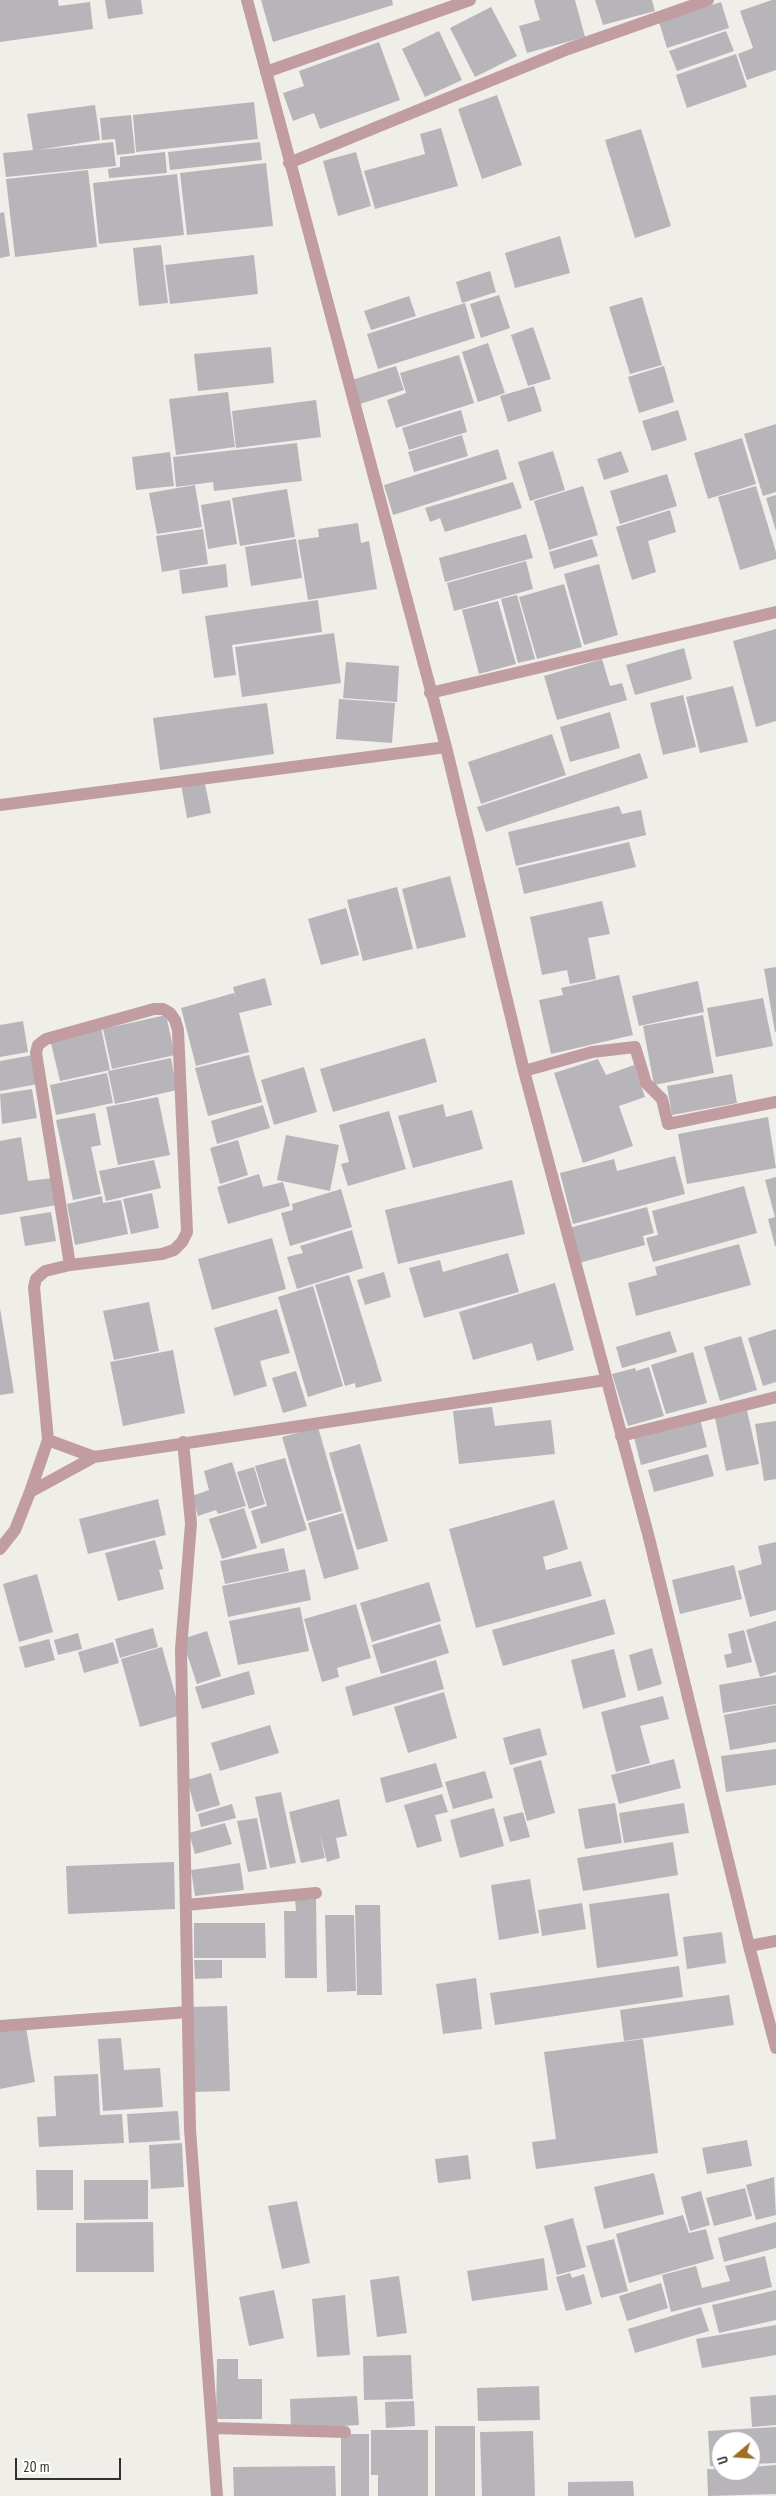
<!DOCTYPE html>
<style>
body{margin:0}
#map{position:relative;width:776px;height:2496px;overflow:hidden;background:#f0eee9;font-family:"PT Sans Narrow",sans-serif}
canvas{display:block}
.north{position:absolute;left:711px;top:2431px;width:50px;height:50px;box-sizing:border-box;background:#fff;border:1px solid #adadac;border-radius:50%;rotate:252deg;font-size:14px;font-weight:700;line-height:20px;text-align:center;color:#32312f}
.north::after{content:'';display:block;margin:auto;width:18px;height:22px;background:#a06e24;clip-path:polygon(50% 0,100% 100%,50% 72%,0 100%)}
.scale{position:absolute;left:15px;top:2458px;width:106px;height:22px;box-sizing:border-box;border:2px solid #32312f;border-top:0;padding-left:6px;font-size:15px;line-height:18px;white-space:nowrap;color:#32312f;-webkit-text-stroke:4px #fff;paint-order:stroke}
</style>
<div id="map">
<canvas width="776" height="2496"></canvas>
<div class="north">U</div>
<div class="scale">20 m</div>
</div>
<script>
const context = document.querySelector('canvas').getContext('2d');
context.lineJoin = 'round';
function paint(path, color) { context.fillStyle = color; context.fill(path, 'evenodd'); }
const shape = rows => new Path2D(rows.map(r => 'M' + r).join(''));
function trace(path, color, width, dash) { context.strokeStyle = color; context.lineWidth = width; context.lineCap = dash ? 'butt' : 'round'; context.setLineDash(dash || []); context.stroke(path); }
paint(shape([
 [0,0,58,0,59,6,90,2,93,29,0,42],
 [105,0,141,0,143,14,108,19],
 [261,0,392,0,393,5,273,42],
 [534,0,575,0,585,37,527,53,519,26,540,20],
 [595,0,652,0,655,11,603,25],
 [772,0,776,0,776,70,747,80,738,54,753,48,740,11],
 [721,2,729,28,667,48,659,22],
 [491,7,517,56,475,77,450,28],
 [439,31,462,80,425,97,402,49],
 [726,31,734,51,677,71,669,51],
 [379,42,400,100,320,129,314,113,293,121,283,93,304,86,299,71],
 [736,54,747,87,687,108,676,75],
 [497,95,522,165,482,179,458,109],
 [254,102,258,139,136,152,133,115],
 [95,105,100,140,38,150,113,142,116,166,6,177,3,153,33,150,27,114],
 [131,115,135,153,117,155,115,139,102,140,100,118],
 [441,128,458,186,375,209,364,171,425,154,420,134],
 [641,129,671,226,635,238,605,140],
 [260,142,262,160,170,170,168,152],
 [165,152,167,173,109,178,108,169,120,167,120,157],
 [356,152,371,206,338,216,323,161],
 [266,163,273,226,187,235,180,173],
 [88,170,97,247,15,257,6,179],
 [177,174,184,235,99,244,93,183],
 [4,212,10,256,0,258,0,213],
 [560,236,570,273,515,288,505,253],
 [161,245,168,303,139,306,133,248],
 [254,255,258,294,170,304,165,265],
 [490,271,496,292,462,303,456,282],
 [499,295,510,328,481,338,470,304],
 [409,296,416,316,371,330,364,311],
 [642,297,662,365,630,374,609,307],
 [465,303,475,338,378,369,367,334],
 [533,327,551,379,528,386,511,335],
 [488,343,505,393,478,402,462,352],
 [271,347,274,383,198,391,194,354],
 [459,355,474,403,396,428,387,400,406,393,400,373],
 [396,366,404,390,360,404,352,380],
 [664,366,674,402,639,413,628,377],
 [534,386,542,411,508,422,500,396],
 [228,392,235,447,176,455,169,399],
 [316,400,321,437,236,448,232,411],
 [461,410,467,432,409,450,402,428],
 [678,410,687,440,652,451,642,421],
 [776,424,776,492,763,496,744,434],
 [462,435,468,456,414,472,408,452],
 [742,438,756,484,708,499,694,453],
 [297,443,302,481,214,491,213,482,176,487,173,457],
 [498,449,507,479,393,515,384,485],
 [553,451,565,490,530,501,518,462],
 [621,451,629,472,604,480,597,459],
 [170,452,174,486,136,490,132,457],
 [667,474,677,506,620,524,610,491],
 [513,482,522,508,445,532,440,518,430,522,425,508],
 [195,485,202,527,157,534,149,493],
 [583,486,598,535,549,550,534,501],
 [756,486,776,552,776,559,740,570,718,497],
 [287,489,295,537,240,546,232,498],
 [776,495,776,531,766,498],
 [230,500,237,544,208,549,201,505],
 [670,510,676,532,648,541,656,572,632,580,616,527],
 [358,523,361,543,369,541,377,589,308,600,298,540,319,537,318,529],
 [203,529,208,564,162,572,156,536],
 [526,534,533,558,445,582,439,558],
 [296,539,302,578,251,586,245,547],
 [592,539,598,556,554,569,549,552],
 [526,561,533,589,454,611,447,583],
 [226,564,228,587,182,594,179,570],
 [599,564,618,635,584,645,564,574],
 [564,584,582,647,537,659,519,597],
 [517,595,535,659,518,663,501,599],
 [318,600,322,632,232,645,236,675,214,678,205,616],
 [498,601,516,664,479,674,462,610],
 [776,629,776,721,756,727,733,641],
 [334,633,341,683,242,697,235,647],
 [684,648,692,679,635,695,626,665],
 [602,659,610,686,622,683,627,700,557,720,544,676],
 [346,662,399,666,397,702,343,698],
 [733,686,748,742,700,753,686,697],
 [683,695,696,747,663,755,650,703],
 [339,699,395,703,392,743,336,739],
 [267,703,274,754,160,770,153,718],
 [610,712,620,748,570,762,560,727],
 [552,734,566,775,481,804,468,762],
 [640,753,648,778,486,832,477,807],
 [204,779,211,813,187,818,181,784],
 [619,806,622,814,641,810,646,835,516,866,508,832],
 [629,842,636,867,524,894,518,868],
 [450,876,466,937,417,949,402,889],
 [397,887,413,949,363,961,347,900],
 [602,901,610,934,588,938,596,979,570,984,567,970,542,975,530,917],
 [346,908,359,955,321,965,308,919],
 [776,967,776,1032,775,1032,764,969],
 [619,975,633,1035,551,1054,539,1000,563,995,561,988],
 [265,978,272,1005,239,1013,249,1052,196,1066,181,1008,234,993,236,999,233,987],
 [698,981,704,1012,639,1026,632,996],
 [763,998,773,1046,716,1057,707,1008],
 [166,1015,175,1055,112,1069,103,1029],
 [703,1015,714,1073,654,1085,643,1026],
 [23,1021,28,1052,0,1057,0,1025],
 [101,1028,110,1070,60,1081,50,1039],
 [425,1038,437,1082,333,1112,320,1069],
 [33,1055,38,1084,0,1091,0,1061],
 [249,1055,262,1102,208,1116,195,1068],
 [171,1058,177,1090,115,1104,108,1071],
 [598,1059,606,1075,634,1065,645,1097,619,1106,633,1146,583,1163,554,1073],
 [304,1067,317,1112,274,1125,261,1080],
 [107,1073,113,1103,56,1115,50,1085],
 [732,1074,737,1103,672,1115,667,1086],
 [32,1089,37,1118,2,1124,0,1094],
 [158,1097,170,1155,118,1165,106,1107],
 [443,1104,446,1117,472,1110,483,1149,413,1168,398,1116],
 [263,1105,270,1128,217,1144,211,1121],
 [389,1111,406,1169,348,1186,341,1164,349,1162,339,1125],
 [95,1113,101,1145,91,1147,101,1194,73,1200,56,1120],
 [768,1117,776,1168,687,1184,678,1134],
 [286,1135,339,1145,330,1191,277,1180],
 [21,1137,28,1181,53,1178,57,1205,0,1215,0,1141],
 [238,1140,248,1175,220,1184,210,1148],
 [675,1156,685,1194,573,1224,560,1173,614,1159,617,1171],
 [154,1160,161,1188,106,1201,99,1171],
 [259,1174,263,1187,283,1182,290,1206,228,1224,217,1187],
 [776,1177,776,1246,775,1246,768,1219,775,1217,765,1180],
 [512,1180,525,1234,398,1264,385,1210],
 [744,1186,757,1233,653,1262,646,1238,658,1235,652,1211],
 [341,1189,352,1227,290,1246,281,1213,293,1210,292,1204],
 [152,1193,159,1228,131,1234,123,1199],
 [102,1196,103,1203,121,1200,128,1234,75,1245,67,1204],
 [647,1207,654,1233,643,1236,645,1245,579,1263,569,1228],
 [51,1212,56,1241,25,1246,20,1217],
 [352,1230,363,1268,297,1289,287,1257,303,1253,300,1246],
 [272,1238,286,1289,212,1310,198,1259],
 [739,1244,751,1285,636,1316,628,1283,657,1275,655,1267],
 [508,1253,519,1292,424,1318,409,1268,440,1260,443,1272],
 [384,1272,391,1297,365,1305,357,1280],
 [349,1275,382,1381,356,1388,355,1383,345,1386,315,1285],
 [555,1283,574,1350,537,1361,532,1343,473,1360,459,1312],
 [313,1286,343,1386,308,1397,278,1297],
 [149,1302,159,1351,114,1360,103,1311],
 [0,1308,14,1393,0,1395],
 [277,1309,290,1353,260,1361,267,1386,234,1396,214,1328],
 [776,1329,776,1382,763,1386,748,1338],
 [670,1331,677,1352,622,1368,616,1347],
 [741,1336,757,1390,720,1401,704,1347],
 [173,1350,185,1413,123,1426,110,1362],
 [693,1352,707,1403,666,1414,651,1365],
 [649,1367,664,1416,628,1426,612,1374,635,1368,636,1371],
 [296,1371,307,1406,283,1413,272,1378],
 [746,1406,759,1464,726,1471,714,1413],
 [492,1407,495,1426,551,1420,555,1454,459,1464,453,1411],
 [700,1419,707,1447,641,1465,634,1437],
 [776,1421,776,1479,764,1481,755,1424],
 [318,1427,342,1511,307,1521,282,1437],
 [360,1444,388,1541,357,1550,329,1453],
 [708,1454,714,1476,654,1492,648,1470],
 [285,1458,307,1530,261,1544,251,1511,267,1506,255,1466],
 [232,1462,246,1506,218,1514,216,1510,198,1516,192,1496,209,1490,204,1471],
 [254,1467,265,1504,249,1509,237,1472],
 [158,1499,166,1535,88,1554,79,1519],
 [554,1500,568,1549,543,1557,546,1570,581,1561,592,1596,476,1628,449,1529],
 [244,1508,257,1548,222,1559,209,1519],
 [343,1513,359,1569,324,1579,308,1523],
 [155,1540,163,1569,159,1570,164,1589,118,1601,105,1553],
 [776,1542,776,1610,750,1617,738,1571,762,1564,758,1546],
 [284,1548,289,1571,225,1584,220,1561],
 [734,1565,742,1599,680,1614,672,1580],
 [305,1569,311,1600,228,1617,222,1586],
 [37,1574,53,1632,19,1642,3,1584],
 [429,1582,441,1621,372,1642,360,1603],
 [605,1599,615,1634,503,1666,492,1630],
 [356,1604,371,1658,337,1668,339,1677,322,1682,304,1619],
 [300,1607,309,1651,238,1665,229,1621],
 [776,1621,776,1672,760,1677,746,1630],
 [440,1624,449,1653,381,1674,372,1645],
 [153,1628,158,1647,120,1658,115,1639],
 [744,1630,752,1662,727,1668,724,1655,732,1653,728,1634],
 [207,1631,221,1676,197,1684,182,1639],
 [78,1633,82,1649,58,1655,54,1640],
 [49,1639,55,1660,25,1668,19,1647],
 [113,1642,119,1663,84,1673,78,1652],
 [162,1647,181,1715,140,1727,121,1659],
 [652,1648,662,1684,638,1691,629,1655],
 [614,1649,626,1697,583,1709,571,1660],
 [436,1660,444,1689,353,1716,345,1687],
 [249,1671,255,1694,202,1709,195,1687],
 [776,1675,776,1704,723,1713,719,1685],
 [444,1692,457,1738,408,1753,394,1707],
 [663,1696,669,1719,640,1726,650,1763,616,1772,601,1712],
 [776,1705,776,1742,730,1750,724,1715],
 [270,1725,279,1753,220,1771,211,1743],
 [540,1728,547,1755,510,1765,503,1738],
 [776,1749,776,1785,726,1792,721,1756],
 [674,1759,681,1788,619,1804,611,1775],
 [541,1760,555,1813,527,1821,513,1768],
 [436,1763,443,1787,386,1803,380,1778],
 [485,1771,493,1798,453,1809,445,1782],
 [211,1773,220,1805,196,1812,187,1780],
 [281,1792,296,1863,270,1868,255,1797],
 [442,1794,448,1812,435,1815,442,1841,417,1848,404,1805],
 [339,1799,347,1836,336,1838,340,1858,327,1862,320,1834,325,1858,301,1863,289,1812],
 [615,1803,622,1843,585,1849,578,1809],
 [684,1803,689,1833,624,1843,619,1813],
 [232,1804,236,1818,201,1827,198,1814],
 [494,1808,504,1846,460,1858,450,1820],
 [523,1812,530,1837,510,1842,503,1817],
 [257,1818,267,1869,248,1872,237,1821],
 [225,1823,232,1844,195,1854,189,1833],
 [673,1842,678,1875,583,1891,577,1858],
 [174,1862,175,1909,68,1914,66,1866],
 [240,1863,244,1890,195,1896,191,1870],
 [530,1879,539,1933,499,1940,491,1885],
 [669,1893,678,1956,597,1968,589,1904],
 [316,1899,317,1978,285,1978,284,1911,296,1911,295,1900],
 [582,1903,586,1929,542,1936,538,1910],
 [355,1905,380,1905,382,1995,357,1995],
 [325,1915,354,1915,356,1991,327,1992],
 [194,1923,265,1923,266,1958,194,1958],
 [722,1932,726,1963,687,1969,683,1937],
 [194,1960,222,1960,222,1978,195,1979],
 [679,1966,683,1997,495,2025,490,1993],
 [476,1978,482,2029,443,2034,436,1984],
 [729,1995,734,2025,624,2041,620,2010],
 [227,2006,230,2091,193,2092,190,2007],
 [26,2027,35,2082,0,2089,0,2031],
 [121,2038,124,2070,160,2068,163,2107,103,2111,98,2039],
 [643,2039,658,2153,536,2169,532,2142,556,2139,544,2052],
 [98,2074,100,2115,122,2114,124,2143,39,2147,37,2117,56,2116,54,2076],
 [178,2111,180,2140,129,2143,127,2114],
 [747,2140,752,2166,707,2174,702,2148],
 [182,2143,184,2187,151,2189,149,2145],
 [468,2155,471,2179,438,2183,435,2159],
 [36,2170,73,2170,73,2210,37,2210],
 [654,2173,664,2214,604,2229,594,2187],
 [774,2177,776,2215,756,2220,746,2185],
 [84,2180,148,2180,148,2219,84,2220],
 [745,2188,752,2216,714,2226,706,2198],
 [701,2191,710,2225,690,2231,681,2197],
 [297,2201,310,2263,282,2269,268,2206],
 [683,2215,689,2233,706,2229,714,2259,629,2283,616,2234],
 [573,2218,586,2267,557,2275,544,2226],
 [153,2222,154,2272,76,2272,76,2223],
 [776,2222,776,2248,724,2262,718,2238],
 [614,2239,628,2291,601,2298,586,2246],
 [765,2256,772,2287,671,2312,662,2275,696,2266,702,2288,730,2281,725,2266],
 [544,2258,548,2290,472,2301,467,2271],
 [570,2273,572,2278,584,2274,592,2304,566,2311,556,2277],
 [399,2276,407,2333,377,2337,370,2280],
 [661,2283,668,2308,627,2321,619,2296],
 [274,2290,284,2338,249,2346,239,2297],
 [776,2290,776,2320,719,2333,712,2305],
 [345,2295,350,2355,317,2357,312,2299],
 [701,2307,709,2331,635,2353,628,2329],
 [776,2325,776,2355,702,2368,696,2339],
 [411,2355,413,2399,364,2400,363,2356],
 [217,2359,238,2359,238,2379,262,2379,262,2419,216,2419],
 [539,2386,540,2420,478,2421,477,2388],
 [776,2395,776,2425,752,2427,750,2397],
 [357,2396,359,2425,291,2429,290,2399],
 [414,2401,415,2426,386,2428,385,2402],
 [435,2426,475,2426,475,2496,435,2496],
 [776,2427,776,2463,751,2464,751,2441,721,2441,721,2466,710,2466,708,2431],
 [371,2430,428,2430,428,2496,378,2496,378,2475,371,2475],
 [533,2431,535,2496,482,2496,480,2432],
 [341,2434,369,2434,369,2496,341,2496],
 [776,2465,776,2494,708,2496,707,2469,751,2471,751,2467],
 [335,2466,336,2496,234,2496,233,2467],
 [633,2481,634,2496,568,2496,568,2482]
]), '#b8b5ba');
trace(shape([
 [247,0,446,747,524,1071,648,1534,749,1946,776,2048],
 [266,72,470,0],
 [289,163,568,49,708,0],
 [430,693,776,612],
 [0,805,446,747],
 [524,1071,592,1052,635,1047,646,1083,662,1099,668,1124,776,1102],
 [621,1436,776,1397],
 [48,1440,94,1457],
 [183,1442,191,1523,181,1649,190,2129,217,2496],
 [30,1492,48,1440,34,1287,36,1279,45,1271,70,1265,162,1254,174,1250,182,1242,187,1232,178,1030,175,1020,170,1013,163,1009,154,1009,46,1039,38,1045,36,1053,70,1265],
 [0,1549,15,1530,30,1492,94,1457,606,1380],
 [186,1905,316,1893],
 [749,1946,776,1941],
 [0,2026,188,2012],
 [213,2428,345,2432]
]), '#c19da2', 12);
</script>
